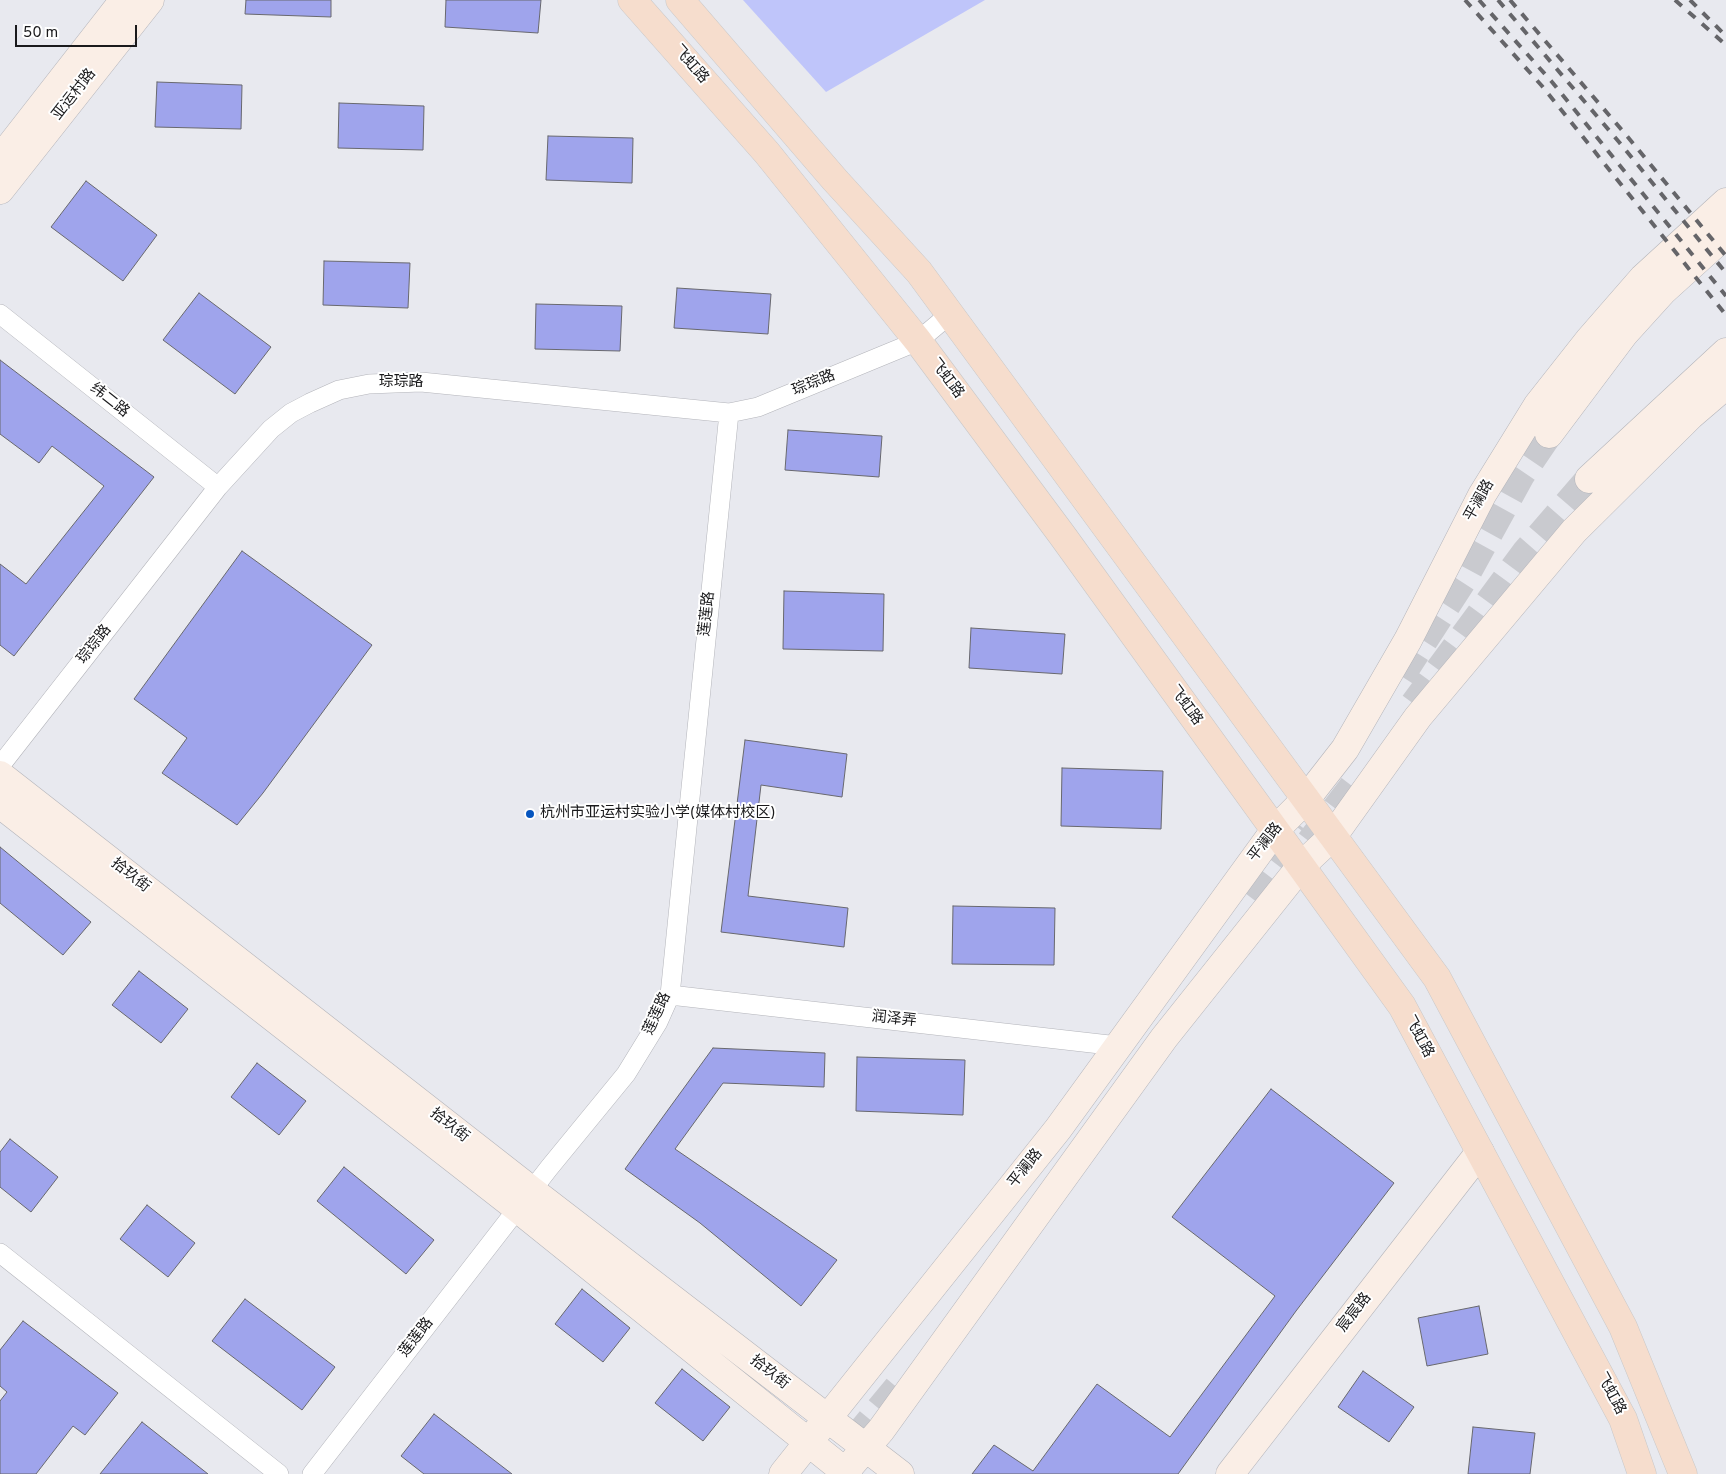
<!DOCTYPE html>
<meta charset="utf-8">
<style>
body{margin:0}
#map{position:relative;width:1726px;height:1474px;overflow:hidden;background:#e8e9ef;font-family:Overpass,sans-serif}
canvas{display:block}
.scale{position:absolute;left:15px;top:25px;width:122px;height:22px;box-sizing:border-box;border:2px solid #1a1a1c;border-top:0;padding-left:6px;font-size:15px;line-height:18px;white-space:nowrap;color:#1a1a1c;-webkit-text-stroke:4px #fff;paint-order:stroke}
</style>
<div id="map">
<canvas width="1726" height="1474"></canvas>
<div class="scale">50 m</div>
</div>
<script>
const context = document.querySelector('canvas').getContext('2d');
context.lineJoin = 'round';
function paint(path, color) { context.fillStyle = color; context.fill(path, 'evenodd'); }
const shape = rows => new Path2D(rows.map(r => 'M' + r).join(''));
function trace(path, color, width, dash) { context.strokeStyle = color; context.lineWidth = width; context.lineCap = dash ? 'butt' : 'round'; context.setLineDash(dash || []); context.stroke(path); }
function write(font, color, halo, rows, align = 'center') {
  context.font = font + ' Overpass,"Noto Sans SC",sans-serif'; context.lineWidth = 4; context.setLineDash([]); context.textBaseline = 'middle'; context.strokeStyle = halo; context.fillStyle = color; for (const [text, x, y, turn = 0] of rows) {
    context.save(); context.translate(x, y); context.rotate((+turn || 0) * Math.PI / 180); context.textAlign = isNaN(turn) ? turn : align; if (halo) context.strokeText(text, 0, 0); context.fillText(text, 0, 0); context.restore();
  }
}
paint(shape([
 [743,0,985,0,826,92]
]), '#bfc5fa');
const building = shape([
 [246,0,331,0,331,17,245,14,246,0],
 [446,0,541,0,538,33,445,27,446,0],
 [157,82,242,85,241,129,155,127,157,82],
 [339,103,424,106,423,150,338,148,339,103],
 [548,136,633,138,632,183,546,180,548,136],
 [86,181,157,235,123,281,51,227,86,181],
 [324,261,410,263,408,308,323,305,324,261],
 [677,288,771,294,768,334,674,328,677,288],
 [199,293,271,347,235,394,163,340,199,293],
 [536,304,622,306,620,351,535,349,536,304],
 [0,360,154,477,14,656,0,645,0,564,26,584,104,486,52,446,39,463,0,434,0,360],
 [788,430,882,436,879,477,785,470,788,430],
 [242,551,372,645,263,793,237,825,162,773,187,738,134,699,242,551],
 [784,591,884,594,883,651,783,649,784,591],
 [971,628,1065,634,1062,674,969,668,971,628],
 [745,740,847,754,842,797,761,785,748,896,848,908,844,947,721,932,745,740],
 [1062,768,1163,771,1161,829,1061,826,1062,768],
 [0,847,91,922,63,955,0,903,0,847],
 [953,906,1055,908,1054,965,952,964,953,906],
 [139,971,188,1009,161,1043,112,1005,139,971],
 [713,1048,825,1053,824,1087,723,1083,675,1149,837,1260,801,1306,700,1223,625,1169,713,1048],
 [857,1057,965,1060,963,1115,856,1111,857,1057],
 [257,1063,306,1101,279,1135,231,1097,257,1063],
 [1271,1089,1394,1183,1296,1311,1178,1474,972,1474,994,1445,1033,1471,1097,1384,1170,1437,1275,1296,1172,1217,1271,1089],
 [10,1139,58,1177,31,1212,0,1187,0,1152,10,1139],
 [344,1167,434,1240,406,1274,317,1201,344,1167],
 [147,1205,195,1243,168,1277,120,1239,147,1205],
 [582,1289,630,1328,603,1362,555,1324,582,1289],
 [245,1299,335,1367,302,1410,212,1341,245,1299],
 [1479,1306,1488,1354,1427,1366,1418,1318,1479,1306],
 [23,1321,118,1393,85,1435,73,1426,36,1474,0,1474,0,1401,7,1392,0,1386,0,1350,23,1321],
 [682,1369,730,1407,703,1441,655,1403,682,1369],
 [1363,1371,1414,1407,1389,1442,1338,1407,1363,1371],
 [434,1414,512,1474,424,1474,401,1456,434,1414],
 [142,1422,208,1474,100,1474,142,1422],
 [1473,1427,1535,1433,1530,1474,1468,1474,1473,1427]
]);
paint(building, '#9fa4ec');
trace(building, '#68686e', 1);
trace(shape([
 [1401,676,1465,577,1521,475,1549,434],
 [1414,704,1525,553,1589,479],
 [1310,842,1360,777],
 [1245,893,1298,824],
 [826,1474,898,1387]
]), '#c9cacf', 28, [28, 14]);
const street = shape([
 [0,314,218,487],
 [0,766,218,487,271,429,291,413,310,403,339,390,369,384,421,382,729,413,758,407,918,341,950,314],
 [670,995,1118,1046],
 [0,1253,279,1474],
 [312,1474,549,1168,626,1074,658,1022,670,995,729,413]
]);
const secondary = shape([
 [0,159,124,0],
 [0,190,150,0],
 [1549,434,1624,334,1663,291,1726,234],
 [1589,479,1726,352],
 [0,775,531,1190,900,1474],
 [0,804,517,1208,848,1474],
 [783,1474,1058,1129,1275,830,1306,799,1345,749,1408,640,1482,495,1537,406,1589,340,1643,278,1726,202],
 [843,1474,881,1430,1164,1038,1301,866,1333,836,1418,717,1574,531,1690,416,1726,385],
 [1230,1474,1480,1152]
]);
const primary = shape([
 [632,0,767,153,918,341,1062,535,1402,1006,1623,1419,1642,1474],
 [680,0,835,180,919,272,1437,978,1623,1327,1683,1474]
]);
trace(street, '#b3b4ba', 20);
trace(secondary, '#b3b4ba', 29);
trace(primary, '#c8c8c9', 29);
trace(street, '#fff', 19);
trace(secondary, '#faeee6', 28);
trace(primary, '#f6ddcd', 28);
trace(shape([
 [1465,0,1542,86,1726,315],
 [1479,0,1552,82,1726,296],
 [1498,0,1619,142,1726,273],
 [1510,0,1627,136,1726,256],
 [1675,0,1726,45],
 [1690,0,1726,36]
]), '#656569', 4, [9, 9]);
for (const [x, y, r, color] of [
 [530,814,5,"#0655bf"]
]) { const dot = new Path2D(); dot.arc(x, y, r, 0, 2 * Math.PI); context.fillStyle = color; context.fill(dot); trace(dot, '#fff', 2); }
write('15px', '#1a1a1c', '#fff', [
 ["飞虹路",690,65,49],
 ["亚运村路",75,95,-52],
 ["飞虹路",946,379,53],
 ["琮琮路",401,383],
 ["琮琮路",814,384,-22],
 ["纬二路",109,401,38],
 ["平澜路",1480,501,-61],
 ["莲莲路",708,614,-84],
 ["琮琮路",95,645,-52],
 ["飞虹路",1185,706,54],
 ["平澜路",1266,843,-52],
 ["拾玖街",130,876,38],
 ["莲莲路",658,1014,-65],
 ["润泽弄",894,1020,6],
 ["飞虹路",1418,1037,62],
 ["拾玖街",449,1126,38],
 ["平澜路",1026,1169,-51],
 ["宸宸路",1355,1313,-52],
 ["莲莲路",417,1338,-52],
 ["拾玖街",769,1373,38],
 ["飞虹路",1610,1394,62]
]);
write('15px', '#1a1a1c', '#fff', [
 ["杭州市亚运村实验小学(媒体村校区)",540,814]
], 'left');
</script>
